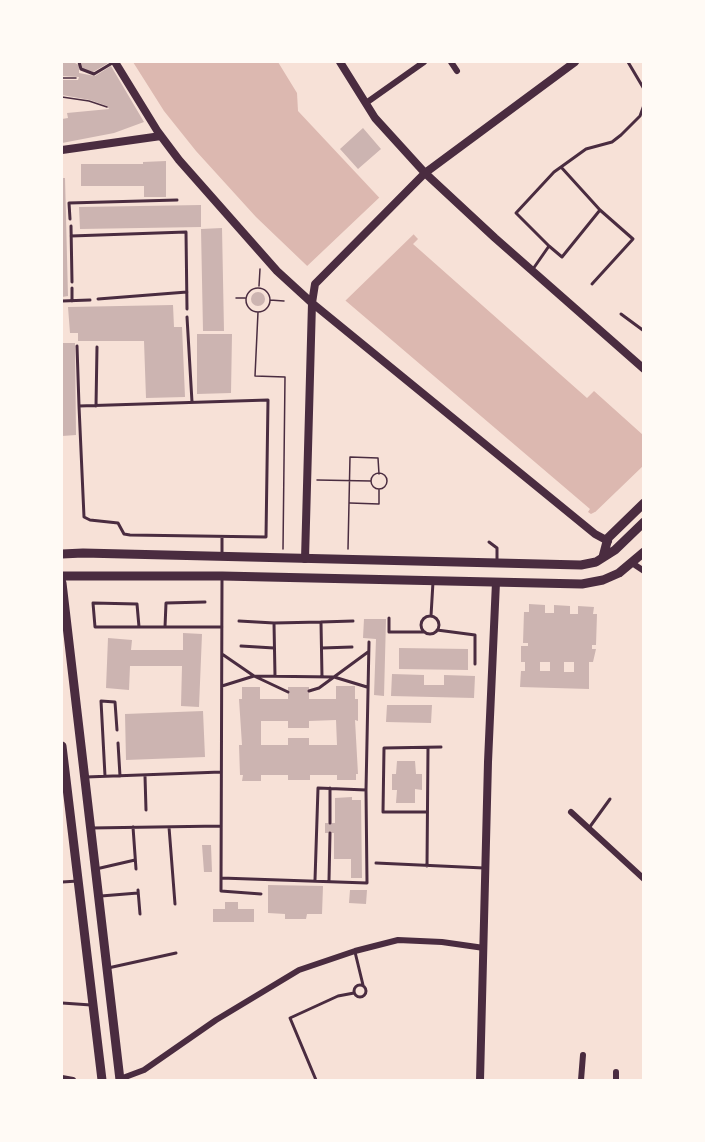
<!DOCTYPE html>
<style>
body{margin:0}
#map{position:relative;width:705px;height:1142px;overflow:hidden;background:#f7e1d7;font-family:"PT Serif",serif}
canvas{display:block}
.frame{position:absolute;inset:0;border:63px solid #fffaf5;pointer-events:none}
</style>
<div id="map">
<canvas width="705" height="1142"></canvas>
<div class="frame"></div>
</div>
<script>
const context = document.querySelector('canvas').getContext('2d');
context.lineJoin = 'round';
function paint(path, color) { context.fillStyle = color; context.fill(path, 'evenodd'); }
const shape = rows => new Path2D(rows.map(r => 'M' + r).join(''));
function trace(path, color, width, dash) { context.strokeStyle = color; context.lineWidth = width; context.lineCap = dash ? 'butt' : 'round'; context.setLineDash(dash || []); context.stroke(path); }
paint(shape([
 [133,62,278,62,297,93,298,111,418,239,413,244,587,398,594,391,643,435,643,550,595,512,591,514,588,512,590,509,326,284,256,217,196,151,164,111]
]), '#dcb8b0');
paint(shape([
 [382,195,416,232,343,303,305,268],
 [644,465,644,553,595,516,590,517]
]), '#f7e1d7');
paint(shape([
 [62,62,73,62,79,65,79,73,95,76,111,66,144,122,114,133,62,143,62,119,68,118,67,113,109,109,107,106,90,100,62,95,62,80,78,80,79,77,62,76],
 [82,62,110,62,93,72,82,69,80,63],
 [363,128,381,149,358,169,340,149],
 [166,161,166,197,144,197,144,186,81,186,81,164,143,164,143,162],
 [62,178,65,178,68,296,62,297],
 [201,205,201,227,80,229,79,207],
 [222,228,224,331,203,331,201,229],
 '251 299a7 7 0 1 1 14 0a7 7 0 1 1-14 0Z',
 [173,305,174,327,182,327,185,397,146,398,144,341,78,341,78,333,70,333,68,307],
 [197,334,232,334,231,393,197,394],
 [62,343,75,343,76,435,62,436],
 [529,604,545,605,545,613,554,613,554,605,570,606,570,614,578,614,578,606,594,607,593,614,597,614,596,645,592,645,592,649,596,649,593,662,589,662,589,689,520,687,521,671,525,671,525,662,521,662,521,646,528,646,528,643,523,643,524,612,529,612],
 [540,662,550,662,550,671,540,671],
 [564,662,574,662,574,672,564,672],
 [364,619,386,619,384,696,374,695,376,639,363,638],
 [183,633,202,634,199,707,181,706,182,666,130,666,129,690,106,688,108,638,132,640,131,650,183,650],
 [399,648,468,649,468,670,399,669],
 [392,674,424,675,424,685,444,685,444,675,475,676,474,698,391,696],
 [336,686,355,686,355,699,358,699,358,721,355,720,358,774,356,774,356,780,337,780,337,775,310,775,310,780,288,780,288,775,261,775,261,781,242,781,243,775,240,775,239,745,242,745,239,699,242,699,242,687,260,687,260,699,288,699,288,687,309,687,309,699,336,699],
 [336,720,337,745,309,745,309,738,288,738,288,745,261,745,261,721,288,721,288,728,309,728,309,721],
 [387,705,432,705,431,723,386,722],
 [203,711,205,757,126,760,125,714],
 [397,761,415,761,416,774,422,774,422,790,415,789,415,803,396,803,397,790,392,790,392,774,396,774],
 [352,797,352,800,361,800,362,878,351,878,351,859,334,859,334,833,325,833,325,823,335,823,335,798],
 [202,845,211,845,212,872,204,872],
 [268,885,323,886,322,914,307,914,306,919,285,919,285,914,268,913],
 [350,890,367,890,366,904,349,903],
 [225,902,238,902,238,909,254,909,254,922,213,922,213,909,225,909]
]), '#ccb4b1');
trace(shape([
 [62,78,76,78],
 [62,97,89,101,107,107],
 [259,286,260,269],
 '246 300a12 12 0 1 1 24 0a12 12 0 1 1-24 0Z',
 [236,298,245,298],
 [270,300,284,301],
 [258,312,255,376,285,377,283,549],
 '371 481a8 8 0 1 1 16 0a8 8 0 1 1-16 0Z',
 [317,480,371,481],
 [350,503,379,504,379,489],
 [348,549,350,457,378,458,379,474]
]), '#4a2c40', 1.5);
trace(shape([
 [79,62,81,69,94,74,114,62],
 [628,62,644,89],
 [561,167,586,149,612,142,621,135,640,116,644,105],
 [70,219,69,203,177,200],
 [71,226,72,282],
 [71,236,186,232,187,309],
 [549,246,516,213,554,172,561,167,600,210,633,239,592,284],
 [533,269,549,246,562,257,600,210],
 [98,299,187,292],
 [62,301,90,300],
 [72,301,72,288],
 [621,314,644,331],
 [187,317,192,402],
 [77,346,79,406,84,517,90,520,118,523,124,534,130,535,266,537,268,400,79,406],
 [96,406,97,347],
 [489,542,497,548,497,561],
 [222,555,222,537],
 [222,578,221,891,261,894],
 [431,616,433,582],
 '421 625a9 9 0 1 1 18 0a9 9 0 1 1-18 0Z',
 [389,618,389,632,425,632],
 [239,621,274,623],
 [321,622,353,621],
 [139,627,137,604,93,603,95,627,222,627],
 [165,627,166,603,205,602],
 [437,630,475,635,475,664],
 [241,646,274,648],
 [322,648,352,647],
 [222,654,254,676,288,692],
 [275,676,274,623,321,622,322,677],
 [222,686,254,676,334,677,367,687],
 [309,691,319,688,368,652],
 [118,743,120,776],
 [105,776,101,701,115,702,117,730],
 [145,776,146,810],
 [86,777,221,772],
 [330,788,330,823],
 [427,812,383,812,384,748,441,747],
 [133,827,136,869],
 [169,827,175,904],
 [91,828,221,826],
 [589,828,610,799],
 [376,863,484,868],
 [427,866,428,748],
 [96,869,135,860],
 [221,878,367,883,366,790,369,642],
 [315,880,318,788,366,790],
 [329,880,330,833],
 [62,882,78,881],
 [138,890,140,914],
 [101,896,138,893],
 [355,952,363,985],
 [108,968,176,953],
 '354 991a6 6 0 1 1 12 0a6 6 0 1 1-12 0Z',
 [62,1003,91,1005],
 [316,1080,290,1018,338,996,354,993]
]), '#4a2c40', 3);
trace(shape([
 [451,62,457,71],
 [366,103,424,62],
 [632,563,644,571],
 [571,812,644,879],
 [616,1072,616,1080],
 [62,1078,73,1080],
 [120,1079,144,1070,216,1020,299,970,355,951,398,940,442,942,484,948],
 [581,1080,583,1055]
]), '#4a2c40', 6);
trace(shape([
 [115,62,158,132,179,160,277,271,312,303,595,534,608,541],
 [340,62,375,118,425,173,495,238,644,369],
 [62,150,161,136],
 [305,559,312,303,315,284,425,173,575,62],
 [480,1080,488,762,496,582]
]), '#4a2c40', 8);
trace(shape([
 [62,554,83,553,581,565,596,562,615,550,644,522],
 [603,557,608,538,644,503],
 [62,576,222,576,582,584,603,580,619,573,644,552],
 [62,583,120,1080],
 [62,746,102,1080]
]), '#4a2c40', 9);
</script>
